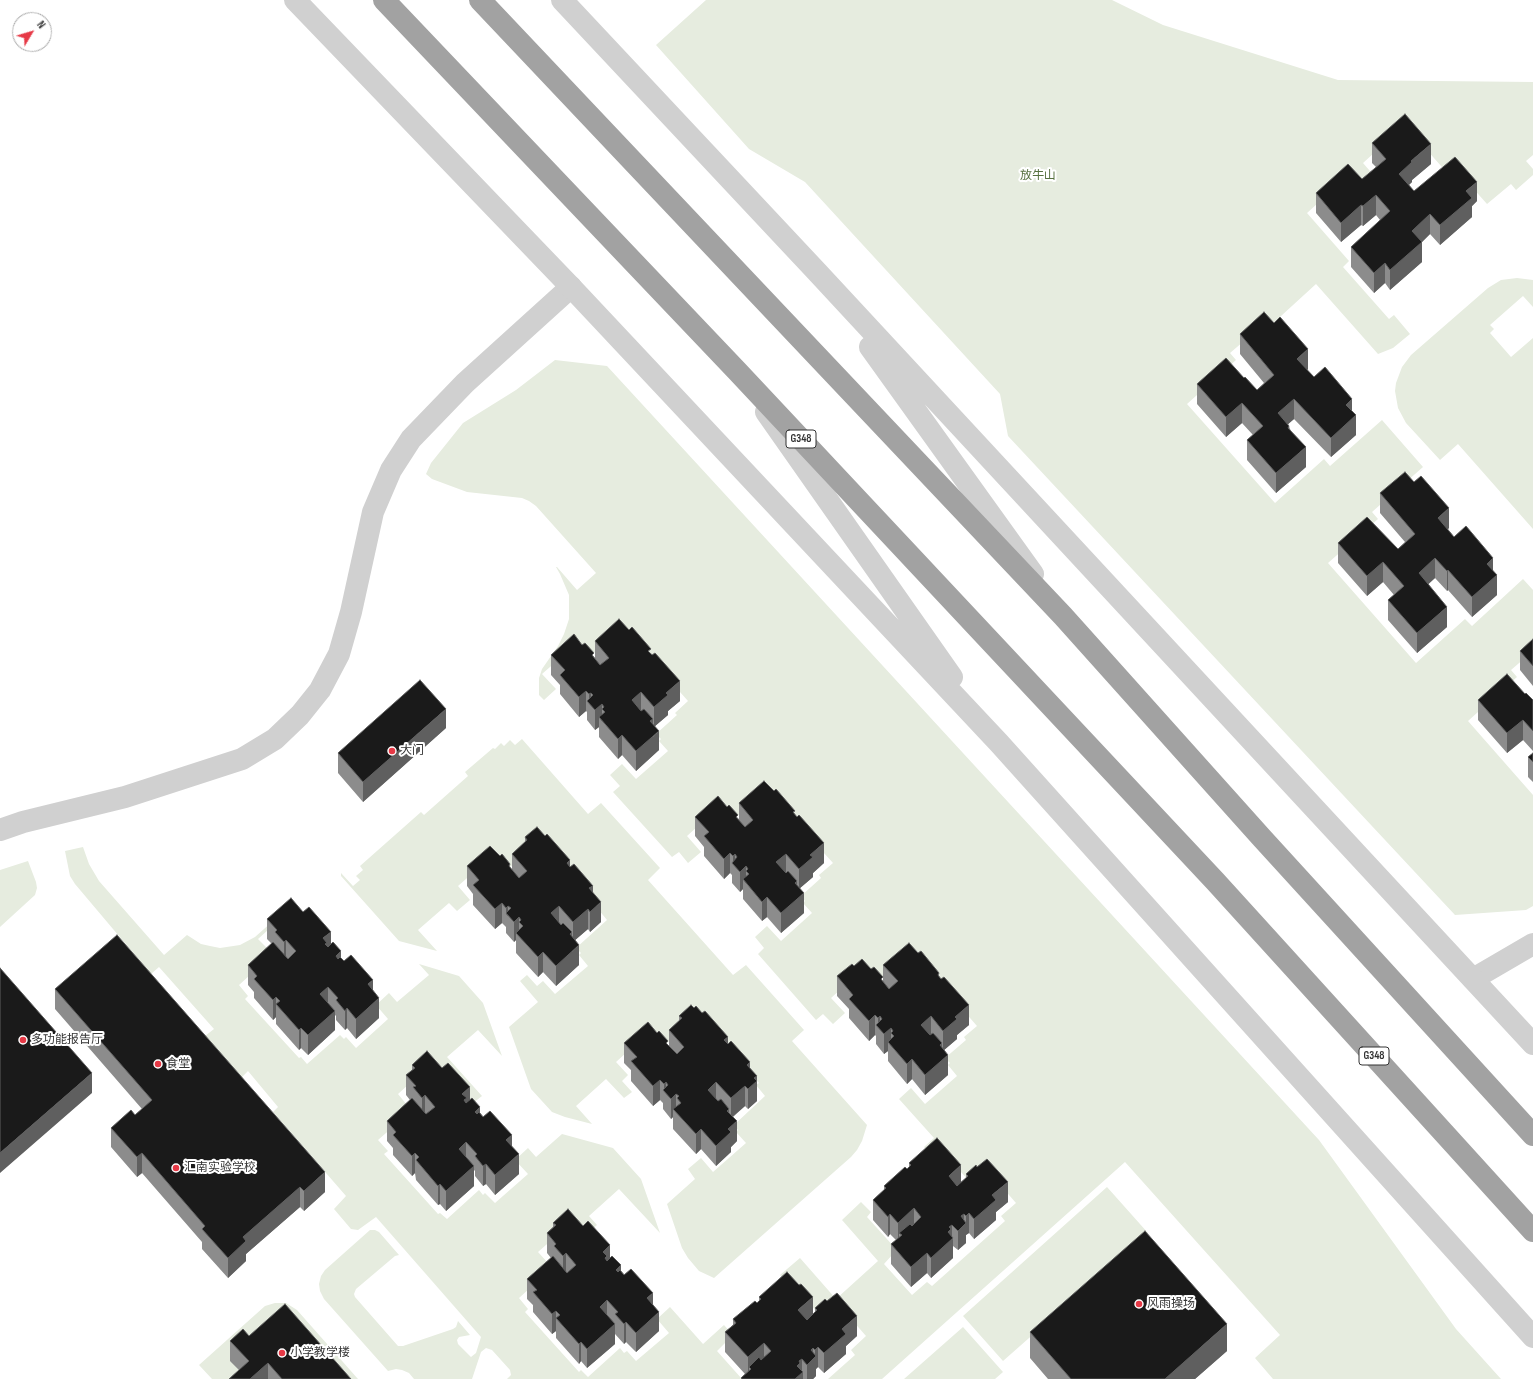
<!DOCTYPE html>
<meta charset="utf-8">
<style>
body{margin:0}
#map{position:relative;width:1533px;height:1379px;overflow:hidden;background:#fff;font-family:"Sofia Sans Condensed",sans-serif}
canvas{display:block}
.north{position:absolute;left:12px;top:12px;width:40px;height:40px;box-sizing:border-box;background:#fff;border:1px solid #adadad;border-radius:50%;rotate:52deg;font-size:11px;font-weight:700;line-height:16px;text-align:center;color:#333}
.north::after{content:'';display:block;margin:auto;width:14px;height:18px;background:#e63946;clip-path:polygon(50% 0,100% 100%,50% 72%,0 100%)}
</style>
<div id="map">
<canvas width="1533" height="1379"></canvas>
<div class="north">N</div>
</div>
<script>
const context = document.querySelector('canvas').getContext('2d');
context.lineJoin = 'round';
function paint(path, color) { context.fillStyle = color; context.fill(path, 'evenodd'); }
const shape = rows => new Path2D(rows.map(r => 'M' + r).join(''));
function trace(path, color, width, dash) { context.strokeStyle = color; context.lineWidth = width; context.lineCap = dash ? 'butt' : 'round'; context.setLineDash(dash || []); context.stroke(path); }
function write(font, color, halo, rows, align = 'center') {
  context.font = font + ' "Sofia Sans Condensed","Noto Sans SC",sans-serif'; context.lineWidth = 4; context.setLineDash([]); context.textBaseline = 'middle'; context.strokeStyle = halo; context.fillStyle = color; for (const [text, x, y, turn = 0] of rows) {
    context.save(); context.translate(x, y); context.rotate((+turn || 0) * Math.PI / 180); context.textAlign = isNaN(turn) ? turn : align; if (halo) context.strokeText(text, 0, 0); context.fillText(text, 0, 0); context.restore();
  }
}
paint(shape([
 [706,0,1112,0,1163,25,1338,80,1533,82,1533,155,1526,161,1533,169,1533,175,1516,190,1511,184,1487,204,1455,168,1448,174,1405,125,1363,163,1376,178,1362,190,1349,175,1307,213,1349,261,1343,267,1389,319,1394,315,1410,334,1393,348,1378,354,1316,284,1269,327,1265,323,1230,353,1236,360,1187,404,1275,503,1324,459,1330,466,1382,420,1423,467,1372,512,1378,519,1328,563,1416,663,1465,619,1472,626,1523,579,1533,590,1533,651,1511,670,1517,677,1468,721,1533,795,1533,906,1526,910,1455,915,1008,436,1000,394,805,182,749,149,656,45],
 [1517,278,1533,280,1533,307,1523,296,1490,325,1494,329,1490,333,1511,357,1533,338,1533,529,1458,444,1440,460,1406,423,1398,408,1395,391,1396,383,1402,367,1411,355,1488,288,1501,280],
 [555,360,607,366,1319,1140,1456,1329,1501,1379,1273,1379,1255,1358,1280,1335,1125,1162,882,1379,828,1379,855,1355,851,1350,866,1336,838,1304,820,1316,802,1294,799,1296,780,1275,800,1258,836,1299,878,1261,842,1220,861,1202,871,1212,867,1217,896,1249,893,1254,884,1264,912,1295,927,1282,932,1286,1005,1221,1001,1216,1016,1203,988,1171,970,1182,951,1161,931,1155,924,1147,934,1138,899,1099,911,1088,925,1104,957,1076,948,1065,950,1063,945,1058,966,1040,964,1037,977,1026,921,962,909,954,877,982,862,970,831,998,845,1013,833,1024,823,1014,816,1020,758,954,764,948,755,937,767,926,781,941,812,913,803,903,805,901,801,896,821,878,819,875,833,863,777,801,765,792,733,820,718,808,687,836,701,852,688,863,679,852,672,857,613,792,620,786,610,775,622,764,636,779,668,751,659,741,661,739,656,734,677,715,675,713,688,701,632,638,620,630,588,658,574,646,542,674,556,689,544,700,539,695,539,678,542,669,558,646,564,634,569,619,569,595,560,574,556,567,557,567,577,590,596,573,536,506,529,501,522,498,467,492,432,479,426,474,431,463,463,423,516,390],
 [522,739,588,814,601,803,660,868,648,880,733,975,746,965,804,1030,792,1041,867,1125,862,1141,857,1150,851,1157,714,1278,699,1271,688,1258,682,1248,667,1204,695,1179,688,1169,701,1158,713,1172,746,1143,736,1132,738,1130,734,1125,765,1096,756,1085,759,1083,705,1022,697,1017,664,1046,648,1033,616,1062,628,1075,622,1081,632,1092,624,1098,606,1079,576,1106,592,1124,565,1117,552,1112,531,1089,509,1027,538,1002,520,981,527,975,537,986,543,981,555,994,588,966,579,955,581,953,576,948,607,920,598,909,601,906,548,846,539,841,507,870,491,857,458,886,470,900,457,911,449,903,418,930,437,951,399,941,341,876,341,873,353,886,360,880,356,876,363,870,360,866,421,812,424,815,468,776,465,772,493,748,495,749,501,743,504,746,510,740,515,745],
 [83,847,89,864,99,881,164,955,187,935,201,944,210,946,220,948,240,945,255,937,273,921,287,913,258,939,268,949,270,957,239,985,248,996,245,999,299,1058,301,1057,307,1064,340,1035,344,1039,346,1037,356,1048,388,1019,376,1005,389,993,397,1002,429,975,419,964,459,976,483,1003,502,1056,478,1030,447,1057,482,1096,473,1103,448,1074,430,1065,398,1094,407,1105,410,1112,378,1140,388,1151,384,1154,438,1214,440,1213,447,1219,479,1190,483,1195,485,1193,495,1203,528,1174,515,1160,528,1148,536,1157,562,1134,613,1148,641,1179,660,1233,619,1189,589,1216,597,1225,583,1237,571,1223,538,1252,548,1263,550,1270,519,1298,528,1309,525,1312,579,1372,581,1370,588,1377,620,1348,624,1353,627,1351,636,1361,669,1333,657,1319,670,1307,703,1344,724,1325,731,1333,725,1339,727,1341,717,1351,742,1379,507,1379,511,1375,510,1370,492,1350,486,1348,481,1352,472,1379,414,1379,409,1373,402,1370,396,1369,388,1371,324,1299,320,1291,319,1284,321,1276,325,1270,370,1230,375,1230,379,1232,399,1255,395,1256,356,1289,354,1294,355,1297,398,1346,403,1346,453,1329,456,1327,458,1321,470,1335,459,1337,457,1340,458,1344,471,1357,476,1353,481,1337,376,1217,358,1230,351,1229,334,1209,346,1196,273,1112,278,1107,248,1071,241,1078,205,1036,214,1029,159,967,151,974,75,884,70,876,65,851],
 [28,861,36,882,37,888,35,895,0,927,0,870],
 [1107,1187,1148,1233,1003,1361,963,1316],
 [275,1303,286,1303,297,1310,358,1379,212,1379,199,1365,265,1306],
 [963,1327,1003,1372,995,1379,904,1379]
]), '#e6ecdf');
trace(shape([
 [0,830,23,822,125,797,242,759,275,739,300,715,320,690,339,654,351,612,373,512,391,470,411,439,465,383,571,287],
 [1473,979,1533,944]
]), '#d0d0d0', 22);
trace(shape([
 [295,0,571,287,999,743,1533,1337],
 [562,0,818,273,1533,1044],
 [870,347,1033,574],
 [766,412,952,677]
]), '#d0d0d0', 22);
trace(shape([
 [384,0,738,372,1215,881,1533,1231],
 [480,0,1063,616,1261,837,1533,1135]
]), '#a2a2a2', 22);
paint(shape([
 [1372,143,1431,164,1412,180,1412,182,1409,185,1414,191,1477,201,1472,206,1472,217,1440,245,1430,234,1422,242,1422,262,1390,290,1385,283,1374,293,1351,267,1351,247,1380,220,1376,215,1363,226,1361,225,1341,242,1316,213,1316,193,1362,179,1376,167,1372,163],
 [1240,334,1308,369,1307,370,1314,377,1352,412,1356,435,1331,457,1294,419,1288,424,1306,467,1276,493,1247,460,1247,440,1253,435,1242,423,1226,437,1197,404,1197,384,1244,378,1257,390,1264,383,1240,354],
 [1380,493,1449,528,1448,529,1454,537,1493,571,1497,595,1472,617,1448,590,1447,591,1435,578,1428,584,1447,627,1417,653,1388,620,1388,600,1394,595,1383,582,1367,596,1338,563,1338,543,1398,549,1405,542,1380,513],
 [1533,639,1533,686,1520,670,1520,651],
 [595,641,651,653,680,701,668,711,668,715,655,726,659,750,636,771,622,755,618,759,599,737,599,727,595,730,587,720,587,712,586,711,579,717,560,694,560,685,551,675,551,655,582,645,595,658],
 [1525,694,1533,700,1533,751,1523,740,1507,753,1478,720,1478,700],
 [446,728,363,802,338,773,338,753],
 [1533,753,1533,782,1528,777,1528,757],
 [739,803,795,815,824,863,813,873,813,877,800,888,804,913,781,933,767,917,762,921,743,899,743,889,740,892,732,883,732,875,730,873,724,879,704,856,704,847,695,836,695,817,727,807,739,819],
 [525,837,570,867,593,893,601,922,590,932,588,929,575,940,579,965,556,986,543,972,538,977,516,953,516,940,514,942,506,933,506,927,502,923,495,929,473,905,473,894,467,886,467,866,510,868,512,870,512,854,525,842],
 [267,919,331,944,341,958,373,991,379,1018,356,1039,347,1028,345,1030,336,1020,336,1016,335,1015,335,1030,308,1055,301,1048,299,1050,276,1024,276,1017,273,1020,254,998,254,992,248,985,248,965,272,944,267,939],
 [883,965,939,977,969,1025,957,1035,957,1039,944,1050,948,1075,925,1095,912,1079,907,1084,888,1061,888,1051,884,1054,876,1044,876,1036,875,1035,869,1041,849,1018,849,1009,837,996,837,976,883,981],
 [55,989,325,1192,304,1211,300,1207,246,1254,246,1261,228,1278,202,1249,202,1242,142,1173,137,1177,111,1147,111,1128,135,1115,142,1109,55,1009],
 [679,1016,728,1044,757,1076,757,1101,748,1109,745,1106,733,1117,737,1141,731,1147,731,1152,716,1166,701,1149,696,1154,673,1129,673,1117,671,1119,663,1109,663,1103,660,1100,653,1106,631,1081,631,1070,624,1063,624,1043,668,1045,669,1046,669,1030,679,1021],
 [412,1065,470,1100,480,1113,512,1147,519,1174,495,1195,486,1184,483,1186,475,1176,475,1171,474,1170,474,1186,446,1211,440,1204,438,1205,416,1180,415,1173,412,1176,393,1155,393,1148,387,1141,387,1121,410,1100,406,1095,406,1075,412,1070],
 [909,1163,961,1182,966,1178,966,1174,1008,1202,996,1212,996,1220,974,1239,969,1233,966,1235,966,1243,958,1250,953,1246,953,1258,931,1278,927,1273,911,1287,891,1264,891,1244,896,1240,890,1234,888,1237,873,1220,873,1200,884,1190,884,1186,909,1167],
 [553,1223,610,1258,621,1271,653,1304,659,1331,636,1352,626,1342,624,1344,615,1334,615,1329,615,1344,587,1368,581,1361,579,1364,556,1338,556,1331,552,1334,533,1312,533,1305,527,1299,527,1279,551,1258,547,1253,547,1233,553,1227],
 [759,1297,813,1314,815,1312,815,1308,857,1336,846,1346,846,1354,824,1373,818,1367,816,1369,816,1376,813,1379,741,1379,741,1378,745,1374,725,1352,725,1332,733,1325,733,1319,759,1301],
 [1030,1332,1227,1351,1195,1379,1048,1379,1030,1358],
 [249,1336,351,1379,229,1379,239,1370,230,1361,230,1341]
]), '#8c8c8c');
paint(shape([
 [1431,144,1431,164,1412,180,1412,182,1399,194,1399,174,1411,161],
 [1477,182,1477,201,1472,206,1472,217,1440,245,1440,225,1466,191],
 [1376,195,1376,215,1363,226,1363,206],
 [1361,205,1361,225,1341,242,1341,223],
 [1430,214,1430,234,1422,242,1422,262,1390,290,1390,270,1412,231],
 [1385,263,1385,283,1374,293,1374,273],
 [1308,349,1308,369,1297,379,1297,359],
 [1294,399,1294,419,1278,433,1278,413],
 [1352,399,1352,418,1356,415,1356,435,1331,457,1331,438,1346,405],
 [1242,403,1242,423,1226,437,1226,417],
 [1306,447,1306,467,1276,493,1276,473],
 [1449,508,1449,528,1438,538,1438,518],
 [1435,558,1435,578,1419,593,1419,573],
 [1493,558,1493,578,1497,575,1497,595,1472,617,1472,597,1487,564],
 [1383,562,1383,582,1367,596,1367,576],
 [1448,570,1448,590,1447,591,1447,571],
 [1447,607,1447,627,1417,653,1417,633],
 [680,681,680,701,668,711,668,715,654,727,654,707,666,693],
 [586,691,586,711,579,717,579,697],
 [641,692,641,712,632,700],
 [591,693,591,705,589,702,589,694],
 [602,704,602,721,599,717,599,727,595,730,595,710],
 [446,709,446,728,363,802,363,782],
 [653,719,653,737,659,731,659,750,636,771,636,751,650,721],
 [1523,720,1523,740,1507,753,1507,733],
 [622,735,622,755,618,759,618,739],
 [824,843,824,863,813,873,813,877,799,889,799,869,810,855],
 [730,853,730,873,724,879,724,859],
 [735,854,735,866,733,864,733,856],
 [786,854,786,874,776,862],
 [570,860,570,880,567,863],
 [746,866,746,883,743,879,743,889,740,892,740,872],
 [797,881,797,899,804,893,804,913,781,933,781,913,795,883],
 [593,886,593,906,589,888],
 [767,897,767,917,762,921,762,902],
 [601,902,601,922,590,932,590,912],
 [502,903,502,923,495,929,495,909],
 [508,906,508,916,506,914,506,908],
 [559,906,559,926,551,913],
 [588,909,588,929,573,942,573,922],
 [519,917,519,936,516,933,516,940,514,942,514,922],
 [331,932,331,952,325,964,323,938],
 [572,932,572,952,579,945,579,965,556,986,556,966,570,934],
 [286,940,286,960,284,961,284,942],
 [341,951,341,971,336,956],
 [543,952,543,972,538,977,538,957],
 [373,980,373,999,368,984],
 [328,987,328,1007,320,994],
 [276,997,276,1017,273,1020,273,1000],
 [379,998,379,1018,356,1039,356,1019],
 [969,1005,969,1025,957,1035,957,1039,943,1051,943,1031,955,1017],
 [347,1008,347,1028,345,1030,345,1011],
 [335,1011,335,1030,308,1055,308,1035],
 [875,1015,875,1035,869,1041,869,1021],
 [880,1016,880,1029,878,1026,878,1018],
 [931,1016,931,1036,921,1025],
 [301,1028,301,1048,299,1050,299,1030],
 [891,1028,891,1045,888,1042,888,1051,884,1054,884,1034],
 [728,1037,728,1057,724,1040],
 [942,1043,942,1060,948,1055,948,1075,925,1095,925,1075,940,1045],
 [912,1059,912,1079,907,1084,907,1064],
 [750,1062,750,1082,747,1065],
 [92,1073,92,1093,0,1173,0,1153],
 [757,1076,757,1101,748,1109,748,1089,754,1078],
 [660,1080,660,1100,653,1106,653,1086],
 [666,1082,666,1093,664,1091,664,1084],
 [716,1082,716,1102,708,1090],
 [745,1086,745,1106,731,1118,731,1098],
 [470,1087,470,1107,467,1110,462,1094],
 [676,1094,676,1112,673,1109,673,1117,671,1119,671,1099],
 [425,1095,425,1115,422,1118,422,1098],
 [480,1107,480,1127,475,1112],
 [729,1109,729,1128,737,1121,737,1141,731,1147,731,1152,716,1166,716,1146,727,1111],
 [701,1129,701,1149,696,1154,696,1134],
 [512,1135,512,1155,506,1140],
 [466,1142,466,1162,459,1149],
 [142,1153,142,1173,137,1177,137,1157],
 [415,1153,415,1173,412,1176,412,1156],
 [519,1154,519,1174,495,1195,495,1175],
 [486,1164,486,1184,483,1186,483,1166],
 [961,1165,961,1185,949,1196,949,1176],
 [474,1166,474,1186,446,1211,446,1191],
 [325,1172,325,1192,304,1211,304,1191],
 [1008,1182,1008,1202,996,1212,996,1220,974,1239,974,1219,992,1195],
 [440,1184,440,1204,438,1205,438,1186],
 [300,1187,300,1207,246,1254,246,1261,228,1278,228,1258,243,1237],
 [914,1208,914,1228,902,1235,899,1233,899,1241,898,1243,898,1223],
 [969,1213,969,1233,966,1235,966,1243,958,1250,958,1231,961,1216,964,1214,964,1225,966,1223,966,1216],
 [890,1214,890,1234,888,1237,888,1217],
 [952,1225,952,1240,953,1238,953,1258,931,1278,931,1258,948,1232,949,1227],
 [610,1245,610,1265,607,1268,603,1252],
 [566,1253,566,1273,563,1276,563,1256],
 [927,1253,927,1273,911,1287,911,1267],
 [621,1265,621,1285,616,1270],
 [653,1293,653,1313,647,1298],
 [813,1297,813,1317,798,1330,798,1310],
 [607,1300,607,1320,600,1307],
 [556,1311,556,1331,552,1334,552,1314],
 [659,1312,659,1331,636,1352,636,1333],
 [857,1316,857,1336,846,1346,846,1354,824,1373,824,1353,842,1329],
 [626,1322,626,1342,624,1344,624,1324],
 [615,1324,615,1344,587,1368,587,1349],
 [1227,1324,1227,1351,1195,1379,1165,1379],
 [581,1342,581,1361,579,1364,579,1344],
 [764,1343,764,1363,751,1369,749,1367,749,1375,748,1377,748,1357],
 [818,1347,818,1367,816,1369,816,1376,813,1379,807,1379,807,1365,811,1350,813,1348,813,1359,815,1357,815,1350],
 [802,1359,802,1373,803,1372,803,1379,795,1379,799,1361],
 [268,1363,268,1379,250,1379]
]), '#5f5f5f');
const building = shape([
 [1405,114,1431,144,1411,161,1412,162,1399,174,1414,191,1455,157,1477,182,1466,191,1472,198,1440,225,1430,214,1412,231,1422,242,1390,270,1385,263,1374,273,1351,247,1390,211,1376,195,1363,206,1361,205,1341,223,1316,193,1348,164,1362,179,1386,159,1372,143,1405,114],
 [1264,312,1274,323,1280,317,1308,349,1297,359,1314,377,1325,367,1352,399,1346,405,1356,415,1331,438,1294,399,1278,413,1289,426,1288,428,1306,447,1276,473,1247,440,1263,426,1242,403,1226,417,1197,384,1226,358,1244,378,1245,377,1257,390,1274,375,1240,334,1264,312],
 [1405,472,1414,482,1421,476,1449,508,1438,518,1454,537,1466,526,1493,558,1487,564,1497,575,1472,597,1448,570,1447,571,1435,558,1419,573,1447,607,1417,633,1388,600,1404,586,1383,562,1367,576,1338,543,1367,517,1398,549,1415,534,1380,493,1405,472],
 [619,619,629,630,632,627,651,649,648,651,652,655,655,653,680,681,666,693,668,695,654,707,641,692,632,700,641,711,644,709,653,719,650,721,659,731,636,751,622,735,618,739,599,717,605,712,602,709,604,707,602,704,595,710,587,701,593,695,591,693,589,694,586,691,579,697,560,675,565,670,551,655,574,634,582,645,585,643,594,653,592,655,600,665,609,658,595,641,619,619],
 [1533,639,1533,666,1520,651,1533,639],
 [1507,674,1525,694,1526,693,1533,700,1533,731,1523,720,1507,733,1478,700,1507,674],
 [420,680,446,709,363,782,338,753,420,680],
 [1533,753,1533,762,1528,757,1533,753],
 [764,781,774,791,776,789,795,811,793,812,797,817,799,815,824,843,810,855,813,857,799,869,786,854,776,862,786,873,788,871,797,881,795,883,804,893,781,913,767,897,762,902,743,879,749,874,746,871,748,869,746,866,740,872,732,863,737,857,735,854,733,856,730,853,724,859,704,836,709,832,695,817,718,796,727,807,729,805,738,815,736,817,745,827,753,820,739,803,764,781],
 [537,827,545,836,547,834,570,860,567,863,570,867,574,864,593,886,589,888,601,902,590,912,588,909,573,922,559,906,551,913,561,925,563,923,572,932,570,934,579,945,556,966,543,952,538,957,516,933,523,926,519,922,521,920,519,917,514,922,506,913,511,908,508,906,506,908,502,903,495,909,473,885,479,880,467,866,490,846,500,856,502,854,510,864,509,866,519,878,527,871,512,854,527,840,525,837,537,827],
 [291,898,303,912,309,907,331,932,323,938,327,943,325,944,328,947,333,942,341,951,336,956,338,959,340,957,344,961,351,955,373,980,368,984,379,998,356,1019,347,1008,345,1011,336,1000,338,998,328,987,320,994,335,1011,308,1035,301,1028,299,1030,276,1004,280,1001,276,997,273,1000,254,979,257,976,248,965,273,942,288,959,296,951,286,940,284,942,275,932,277,930,267,919,291,898],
 [117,935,325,1172,304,1191,300,1187,243,1237,246,1241,228,1258,202,1229,205,1226,142,1153,137,1157,111,1128,131,1110,135,1115,152,1100,55,989,117,935],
 [909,943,918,953,921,951,939,973,938,975,941,979,944,977,969,1005,955,1017,957,1019,943,1031,931,1016,921,1025,930,1035,933,1033,942,1043,940,1045,948,1055,925,1075,912,1059,907,1064,888,1042,894,1036,891,1033,893,1031,891,1028,884,1034,876,1025,882,1019,880,1016,878,1018,875,1015,869,1021,849,999,853,995,837,976,852,964,854,966,862,959,871,969,874,967,883,977,881,979,889,989,898,981,883,965,909,943],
 [0,968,92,1073,0,1153,0,968],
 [691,1005,694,1008,696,1006,702,1013,705,1011,728,1037,724,1040,728,1044,731,1041,750,1062,747,1065,757,1076,754,1078,757,1081,748,1089,745,1086,731,1098,716,1082,708,1090,718,1101,721,1099,729,1109,727,1111,737,1121,728,1129,731,1132,716,1146,701,1129,696,1134,673,1109,681,1103,677,1098,679,1096,676,1094,671,1099,663,1090,668,1085,666,1082,664,1084,660,1080,653,1086,631,1061,637,1057,624,1043,648,1022,657,1033,659,1031,668,1041,666,1043,677,1054,684,1047,669,1030,682,1018,679,1016,691,1005],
 [427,1051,442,1068,448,1063,470,1087,462,1094,467,1098,464,1100,466,1103,472,1098,480,1107,475,1112,477,1114,479,1112,483,1117,490,1111,512,1135,506,1140,519,1154,495,1175,486,1164,483,1166,475,1156,477,1154,466,1142,459,1149,474,1166,446,1191,440,1184,438,1186,416,1160,419,1157,415,1153,412,1156,393,1135,396,1132,387,1121,412,1098,426,1114,435,1107,425,1095,422,1098,413,1087,416,1086,406,1075,415,1068,412,1065,427,1051],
 [937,1138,961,1165,949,1176,957,1186,968,1176,966,1174,976,1165,977,1167,987,1159,1008,1182,992,1195,996,1200,974,1219,969,1213,966,1216,964,1214,961,1216,966,1223,958,1231,952,1225,949,1227,951,1229,948,1232,953,1238,931,1258,927,1253,911,1267,891,1244,902,1235,899,1233,910,1224,912,1226,921,1217,914,1208,898,1223,890,1214,888,1217,873,1200,886,1188,884,1186,905,1167,907,1169,911,1165,909,1163,937,1138],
 [568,1209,583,1226,588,1221,610,1245,603,1252,607,1256,605,1258,607,1261,612,1256,621,1265,616,1270,618,1272,620,1270,624,1275,631,1269,653,1293,647,1298,659,1312,636,1333,626,1322,624,1324,615,1314,618,1312,607,1300,600,1307,615,1324,587,1349,581,1342,579,1344,556,1318,560,1315,556,1311,552,1314,533,1292,537,1290,527,1279,553,1256,567,1273,576,1265,566,1253,563,1256,554,1246,556,1244,547,1233,556,1225,553,1223,568,1209],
 [1145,1231,1227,1324,1165,1379,1071,1379,1030,1332,1145,1231],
 [787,1272,799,1285,801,1284,813,1297,798,1310,807,1320,817,1310,815,1308,825,1299,827,1301,837,1293,857,1316,842,1329,846,1334,824,1353,818,1347,815,1350,813,1348,811,1350,816,1356,807,1365,802,1359,799,1361,800,1363,797,1366,803,1372,795,1379,742,1379,741,1378,751,1369,749,1367,759,1357,761,1360,771,1351,764,1343,748,1357,725,1332,736,1323,733,1319,755,1301,757,1303,761,1299,759,1297,787,1272],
 [285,1304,351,1379,282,1379,268,1363,250,1379,229,1379,249,1361,230,1341,243,1329,249,1336,285,1304]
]);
paint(building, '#1a1a1a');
trace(building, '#5f5f5f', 1);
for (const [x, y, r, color] of [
 [392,751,4,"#e63946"],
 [23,1040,4,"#e63946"],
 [158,1064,4,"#e63946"],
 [176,1168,4,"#e63946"],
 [1139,1304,4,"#e63946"],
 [282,1353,4,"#e63946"]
]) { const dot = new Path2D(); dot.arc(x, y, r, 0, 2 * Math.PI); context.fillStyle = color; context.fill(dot); trace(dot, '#fff', 1.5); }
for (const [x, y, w] of [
 [801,439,30],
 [1374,1056,30]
]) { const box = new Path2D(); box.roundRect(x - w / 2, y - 9, w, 18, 3); context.fillStyle = '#fff'; context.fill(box); trace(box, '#333', 1); }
write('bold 11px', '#333', null, [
 ["G348",801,439],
 ["G348",1374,1056]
]);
write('12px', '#56703f', '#fff', [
 ["放牛山",1038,176]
]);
write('12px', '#333', '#fff', [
 ["大门",400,751],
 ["多功能报告厅",31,1040],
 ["食堂",166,1064],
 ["汇南实验学校",184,1168],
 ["风雨操场",1147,1304],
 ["小学教学楼",290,1353]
], 'left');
</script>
